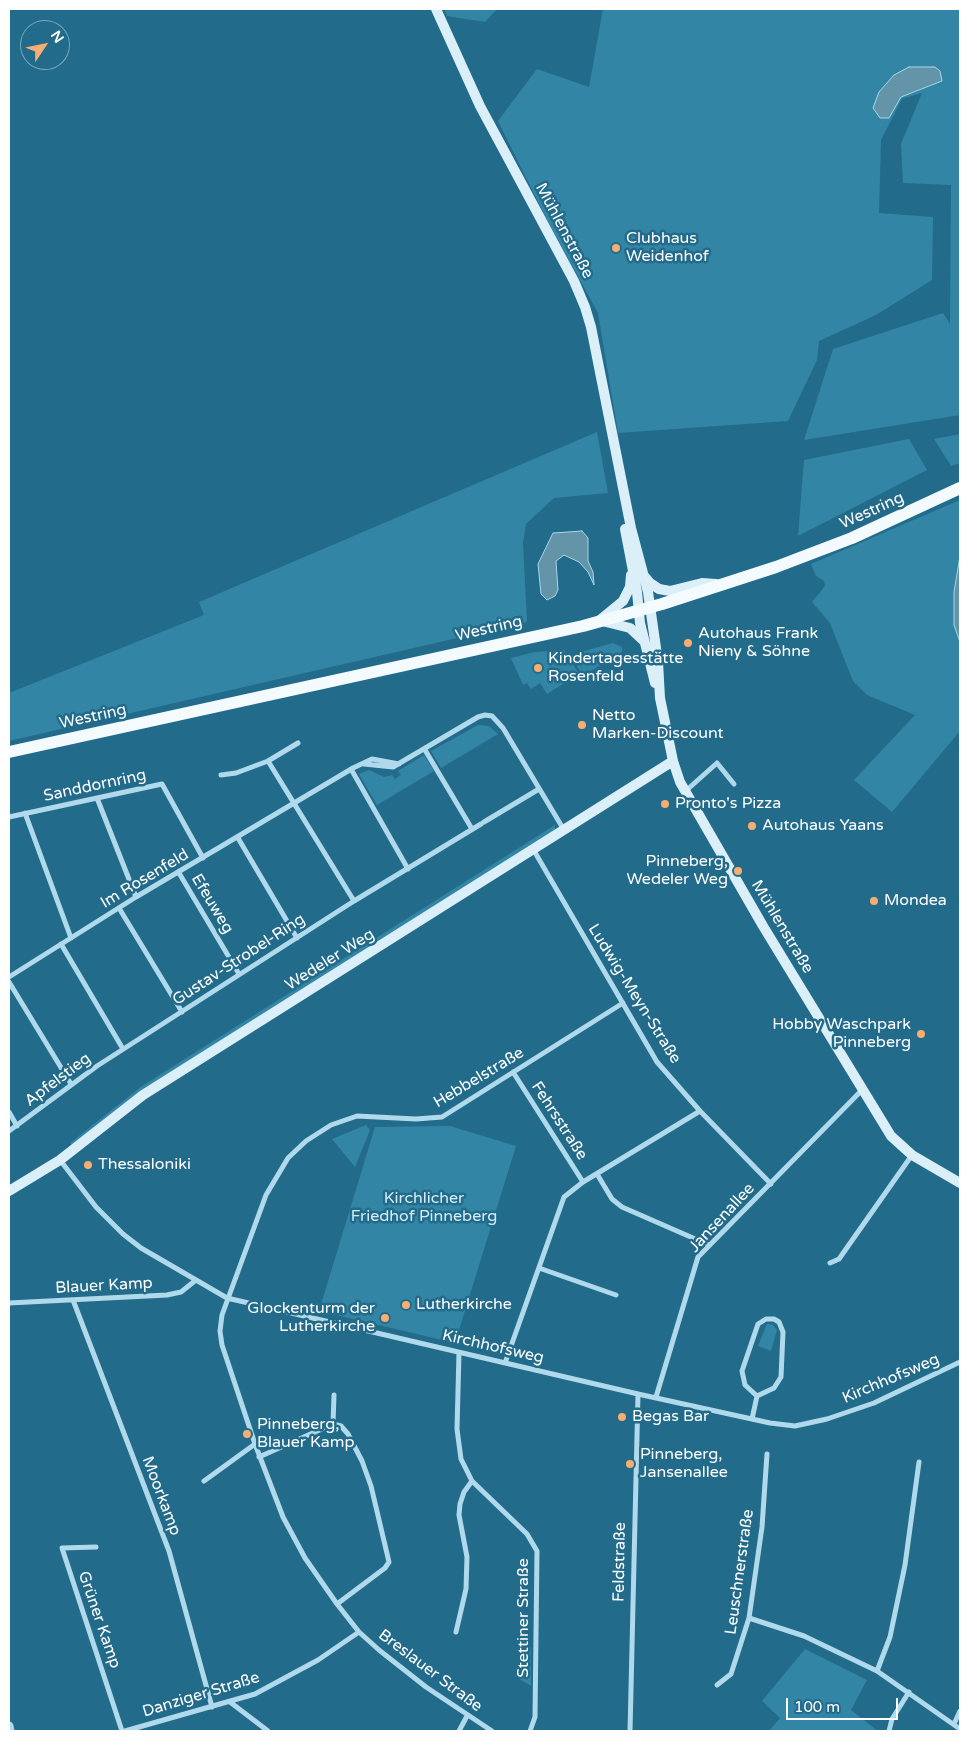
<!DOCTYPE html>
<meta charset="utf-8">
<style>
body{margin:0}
#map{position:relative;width:969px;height:1740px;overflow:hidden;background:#226b8b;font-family:"Varela Round",sans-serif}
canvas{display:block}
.frame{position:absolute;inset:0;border:10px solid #fff;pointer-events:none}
.north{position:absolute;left:20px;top:20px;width:50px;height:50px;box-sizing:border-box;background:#226b8b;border:1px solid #7aa6b9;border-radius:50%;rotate:56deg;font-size:14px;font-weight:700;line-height:20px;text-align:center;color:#fff}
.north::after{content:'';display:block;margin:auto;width:18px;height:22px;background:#f6ae72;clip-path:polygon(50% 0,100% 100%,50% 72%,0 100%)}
.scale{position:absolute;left:786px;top:1698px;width:112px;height:22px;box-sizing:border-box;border:2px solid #fff;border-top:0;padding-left:6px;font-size:15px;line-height:18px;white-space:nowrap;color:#fff;-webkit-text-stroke:4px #226b8b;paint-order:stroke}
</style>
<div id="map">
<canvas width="969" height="1740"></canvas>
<div class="frame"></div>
<div class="north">N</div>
<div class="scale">100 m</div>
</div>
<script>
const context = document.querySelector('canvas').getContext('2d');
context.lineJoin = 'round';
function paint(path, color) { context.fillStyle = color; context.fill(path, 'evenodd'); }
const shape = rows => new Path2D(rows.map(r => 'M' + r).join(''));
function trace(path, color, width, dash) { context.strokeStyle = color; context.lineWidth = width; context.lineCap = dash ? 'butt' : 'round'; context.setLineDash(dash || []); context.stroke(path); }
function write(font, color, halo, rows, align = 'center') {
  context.font = font + ' "Varela Round",sans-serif'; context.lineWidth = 5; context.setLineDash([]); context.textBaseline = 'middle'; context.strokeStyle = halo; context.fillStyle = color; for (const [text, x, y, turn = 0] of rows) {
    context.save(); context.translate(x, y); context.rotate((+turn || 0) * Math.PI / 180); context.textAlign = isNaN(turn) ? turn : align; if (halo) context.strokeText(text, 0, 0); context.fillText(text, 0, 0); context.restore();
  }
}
paint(shape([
 [444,9,497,9,485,22,447,16],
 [603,9,960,9,960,415,804,440,833,349,943,313,950,324,951,185,903,183,901,144,922,93,902,99,881,140,879,213,933,217,932,280,876,315,819,341,817,360,788,421,618,433,598,313,546,218,498,121,537,69,589,87],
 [597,432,608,493,554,498,526,524,523,543,527,622,9,741,9,693,204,615,199,602],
 [960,434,960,463,951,466,934,439],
 [909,439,927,470,798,536,804,460],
 [960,500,960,556,954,592,954,625,960,642,960,731,892,812,854,780,915,715,867,695,853,681,830,623,812,602,825,586,824,581,816,576,811,564],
 [613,643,622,647,622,652,583,676,570,655],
 [564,650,579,674,547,694,540,683,531,689,527,683,523,685,511,658,535,652],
 [478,725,489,726,498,734,441,768,431,751],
 [424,755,434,771,377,805,359,774,369,770,384,777,392,775,395,779,401,775,398,771],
 [555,825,555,830,144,1089,73,1146,70,1143,142,1086],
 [366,1125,370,1130,355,1167,332,1139],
 [450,1126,516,1146,455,1343,319,1311,375,1127],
 [767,1324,773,1325,777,1330,771,1351,758,1346],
 [520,1647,531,1647,531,1686,514,1676,520,1665],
 [805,1649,867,1680,851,1710,878,1731,769,1731,780,1718,762,1701]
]), '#3385a6');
const water = shape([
 [909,67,935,67,940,71,942,81,901,97,889,118,880,118,873,108,879,92,894,75,909,67],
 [582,531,588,538,588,561,593,572,594,585,588,572,579,562,564,555,556,561,558,590,555,596,547,600,541,594,538,564,553,533,582,531],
 [960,556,960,642,954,625,954,592,960,556]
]);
paint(water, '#6394a8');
trace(water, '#a4d8ec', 1);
trace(shape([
 [425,750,472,829],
 [268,761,298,743],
 [364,764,393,767,478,717,485,715,492,716,503,728,564,830],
 [351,769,408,869],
 [221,775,236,773,268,761,354,901],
 [689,788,717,763,734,784],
 [97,798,136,897],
 [25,813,71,938],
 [9,817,162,784,203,858],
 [484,822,539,789],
 [238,838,297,938],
 [533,849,657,1062,700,1111,771,1184],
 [179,873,239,974],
 [119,908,182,1012],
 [61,944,123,1049],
 [9,977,136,897,353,768,372,759,399,764],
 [9,982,71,1084],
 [513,1072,583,1182],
 [9,1112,17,1126],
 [9,1131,97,1066,354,901,481,824],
 [60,1160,96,1207,123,1234,141,1248,227,1298,638,1394,770,1423,795,1426,827,1419,874,1403,960,1362],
 [597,1174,612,1199,622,1207,709,1245],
 [830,1263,839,1259,912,1155],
 [539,1268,616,1295],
 [73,1300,169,1551,212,1707],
 [9,1303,167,1295,181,1292,196,1280],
 [459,1353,457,1429,461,1459,472,1481,527,1534,537,1551,535,1717,530,1731],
 [505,1363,564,1197,583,1182,700,1111],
 [656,1397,698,1257,863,1089],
 [752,1419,757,1396,774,1388,781,1377,783,1332,779,1322,774,1319,766,1319,758,1324,742,1371,745,1385,757,1396],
 [333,1424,334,1395],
 [259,1457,333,1424,341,1426,348,1434,362,1461,371,1486,389,1562,385,1568,337,1604],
 [204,1481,255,1444],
 [96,1547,62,1548,122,1731],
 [749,1618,804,1636,877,1671,960,1729],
 [456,1632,466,1589,467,1557,459,1515,460,1504,464,1492,472,1481],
 [877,1671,890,1637,905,1565,919,1462],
 [717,1685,731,1674,749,1618,762,1527,767,1454],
 [230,1702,268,1731],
 [954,1724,960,1711],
 [125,1731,255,1694,318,1660,359,1632],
 [459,1731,467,1716],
 [492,1731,426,1687,379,1650,359,1632,337,1604,305,1558,283,1517,255,1444,222,1345,220,1331,222,1315,266,1195,288,1158,306,1141,331,1125,357,1116,416,1119,442,1117,623,1003],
 [630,1731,638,1394],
 [889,1731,892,1719,909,1692]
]), '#b0daeb', 5);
trace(shape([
 [9,1726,10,1731]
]), '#b0daeb', 9);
trace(shape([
 [436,9,480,106,574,281,585,307,591,327,631,528,648,592,658,662,660,698,673,761,680,782,763,926,891,1136,912,1155,960,1183],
 [625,529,637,592,640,623,655,683],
 [645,577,650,583,659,589,670,591,702,583,716,584],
 [601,619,623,601,630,587,631,575],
 [602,621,630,628,644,641],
 [9,1191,60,1160,143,1095,673,761]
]), '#dbeff8', 10);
trace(shape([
 [9,752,583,626,662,604,776,567,852,538,960,488]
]), '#f4fbfe', 12);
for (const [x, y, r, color] of [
 [616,248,5,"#f6ae72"],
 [688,643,5,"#f6ae72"],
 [538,668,5,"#f6ae72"],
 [582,725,5,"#f6ae72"],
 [665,804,5,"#f6ae72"],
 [752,826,5,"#f6ae72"],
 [738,871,5,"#f6ae72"],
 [874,901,5,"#f6ae72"],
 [921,1034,5,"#f6ae72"],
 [88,1165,5,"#f6ae72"],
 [406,1305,5,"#f6ae72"],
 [385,1318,5,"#f6ae72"],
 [622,1417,5,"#f6ae72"],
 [247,1434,5,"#f6ae72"],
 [630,1464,5,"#f6ae72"]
]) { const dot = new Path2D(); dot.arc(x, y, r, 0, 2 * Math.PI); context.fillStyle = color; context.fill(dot); trace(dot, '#226b8b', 2); }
write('16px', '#fff', '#226b8b', [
 ["Mühlenstraße",564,231,62],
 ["Westring",872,511,-24],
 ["Westring",489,629,-13],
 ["Westring",93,717,-12],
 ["Sanddornring",95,786,-12],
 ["Im Rosenfeld",145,879,-31],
 ["Efeuweg",212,904,59],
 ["Mühlenstraße",782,927,59],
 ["Gustav-Strobel-Ring",239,960,-33],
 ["Wedeler Weg",330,960,-32],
 ["Ludwig-Meyn-Straße",634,994,58],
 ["Hebbelstraße",479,1078,-31],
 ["Apfelstieg",58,1080,-37],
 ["Fehrsstraße",559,1121,57],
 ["Jansenallee",722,1218,-47],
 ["Blauer Kamp",104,1286,-3],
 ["Kirchhofsweg",493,1347,13],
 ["Kirchhofsweg",891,1379,-23],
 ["Moorkamp",161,1496,69],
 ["Feldstraße",620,1562,-89],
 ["Leuschnerstraße",740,1572,-82],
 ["Stettiner Straße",524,1618,-90],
 ["Grüner Kamp",99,1620,71],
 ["Breslauer Straße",430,1671,37],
 ["Danziger Straße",201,1695,-17]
]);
write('16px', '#fff', '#226b8b', [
 ["Clubhaus",626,239],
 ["Weidenhof",626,257],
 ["Autohaus Frank",698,634],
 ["Nieny & Söhne",698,652],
 ["Kindertagesstätte",548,659],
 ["Rosenfeld",548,677],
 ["Netto",592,716],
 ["Marken-Discount",592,734],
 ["Pronto's Pizza",675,804],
 ["Autohaus Yaans",762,826],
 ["Pinneberg,",728,862,"right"],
 ["Wedeler Weg",728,880,"right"],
 ["Mondea",884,901],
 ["Hobby Waschpark",911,1025,"right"],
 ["Pinneberg",911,1043,"right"],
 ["Thessaloniki",98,1165],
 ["Lutherkirche",416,1305],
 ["Glockenturm der",375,1309,"right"],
 ["Lutherkirche",375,1327,"right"],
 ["Begas Bar",632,1417],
 ["Pinneberg,",257,1425],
 ["Blauer Kamp",257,1443],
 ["Pinneberg,",640,1455],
 ["Jansenallee",640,1473]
], 'left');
write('16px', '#d4eef8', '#226b8b', [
 ["Kirchlicher",424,1199],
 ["Friedhof Pinneberg",424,1217]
]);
</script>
